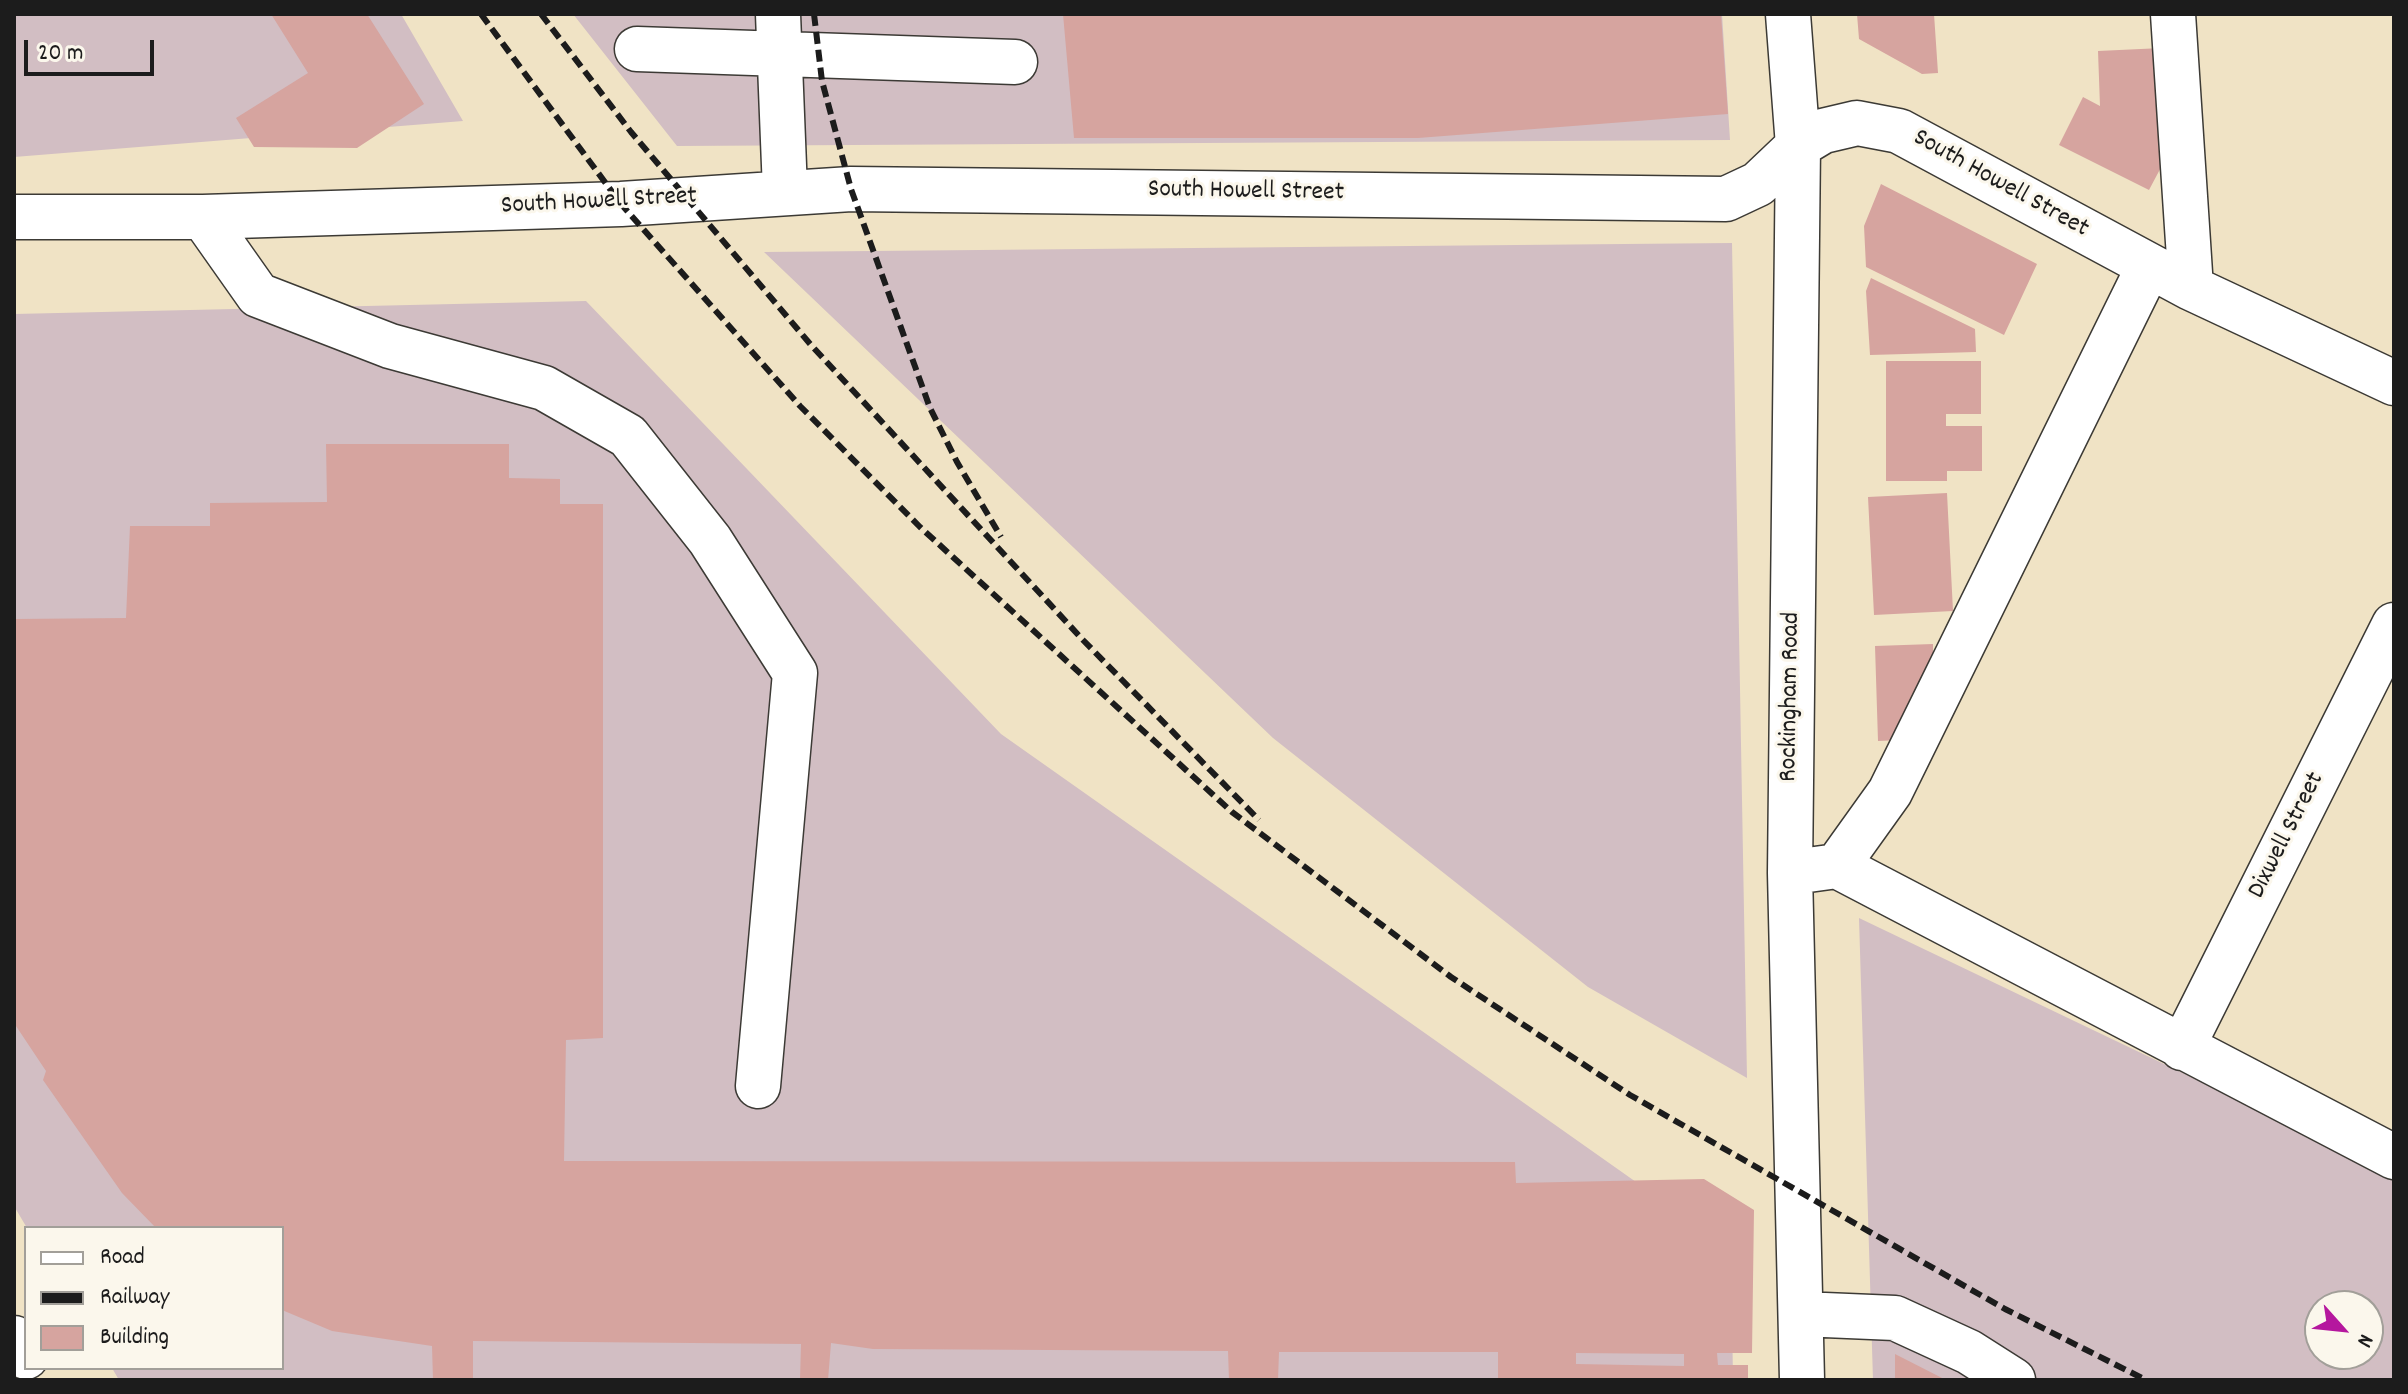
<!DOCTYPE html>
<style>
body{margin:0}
#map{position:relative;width:2408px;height:1394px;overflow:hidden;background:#f0e3c5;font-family:Dekko,sans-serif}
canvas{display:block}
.frame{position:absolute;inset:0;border:16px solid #1c1c1c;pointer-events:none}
.legend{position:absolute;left:24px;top:1226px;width:260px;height:144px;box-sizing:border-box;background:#fbf7ec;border:2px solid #a29f99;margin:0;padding:10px 14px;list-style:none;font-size:24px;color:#1c1c1c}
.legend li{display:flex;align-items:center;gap:16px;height:40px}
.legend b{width:40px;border:2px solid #a29f99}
.north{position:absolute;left:2304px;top:1290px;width:80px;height:80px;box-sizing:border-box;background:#fbf7ec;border:2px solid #a29f99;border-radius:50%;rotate:117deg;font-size:22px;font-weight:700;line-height:32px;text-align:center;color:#1c1c1c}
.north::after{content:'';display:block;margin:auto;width:28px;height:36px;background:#b5179e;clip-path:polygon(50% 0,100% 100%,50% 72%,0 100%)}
.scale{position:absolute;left:24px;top:40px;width:130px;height:36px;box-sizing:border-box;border:4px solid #1c1c1c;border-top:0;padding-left:10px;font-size:24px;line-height:28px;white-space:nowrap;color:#1c1c1c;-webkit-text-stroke:6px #fbf7ec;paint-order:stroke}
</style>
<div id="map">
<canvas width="2408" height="1394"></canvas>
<div class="frame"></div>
<ul class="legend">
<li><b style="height:10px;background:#fff"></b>Road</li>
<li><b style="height:10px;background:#1c1c1c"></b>Railway</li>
<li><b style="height:22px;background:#d6a49f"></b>Building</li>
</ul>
<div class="north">N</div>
<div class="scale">20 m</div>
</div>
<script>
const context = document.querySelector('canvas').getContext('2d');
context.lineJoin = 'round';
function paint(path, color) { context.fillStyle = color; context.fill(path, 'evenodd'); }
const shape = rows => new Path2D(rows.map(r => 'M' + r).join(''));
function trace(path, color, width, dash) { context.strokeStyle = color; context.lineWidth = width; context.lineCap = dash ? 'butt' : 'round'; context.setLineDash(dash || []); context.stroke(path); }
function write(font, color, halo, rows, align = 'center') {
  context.font = font + ' Dekko,sans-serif'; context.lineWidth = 6; context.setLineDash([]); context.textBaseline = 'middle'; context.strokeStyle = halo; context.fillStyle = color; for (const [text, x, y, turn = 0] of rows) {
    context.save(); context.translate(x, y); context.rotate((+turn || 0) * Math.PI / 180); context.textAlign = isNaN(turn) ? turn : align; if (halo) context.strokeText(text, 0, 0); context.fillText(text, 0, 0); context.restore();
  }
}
paint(shape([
 [14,14,401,14,463,121,14,157],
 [573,14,1722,14,1730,140,677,146],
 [1732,243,1747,1078,1588,987,1273,738,764,252],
 [586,301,1001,734,1731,1249,1733,1380,119,1380,112,1368,282,1368,282,1228,27,1228,14,1206,14,314],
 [1859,918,2394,1174,2394,1380,1873,1380],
 [2320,1306,2368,1306,2368,1354,2320,1354]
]), '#d2bec3');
paint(shape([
 [271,14,367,14,424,104,357,148,254,147,236,118,308,73],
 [1063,14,1721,14,1728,114,1418,138,1074,138],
 [1857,14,1934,14,1938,73,1922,74,1859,39],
 [2162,48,2167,156,2149,190,2059,145,2083,97,2100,106,2098,51],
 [1881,184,2037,264,2004,335,1866,267,1864,226],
 [1871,278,1975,329,1976,352,1870,355,1866,291],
 [1886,361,1981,361,1981,414,1946,414,1946,426,1982,426,1982,471,1947,471,1947,481,1886,481],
 [326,444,509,444,509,478,560,479,560,504,603,504,603,1038,566,1040,564,1161,1515,1162,1516,1183,1704,1179,1754,1210,1752,1353,1717,1353,1718,1365,1748,1365,1748,1380,1498,1380,1498,1352,1279,1352,1278,1380,1229,1380,1228,1351,873,1349,831,1343,828,1380,800,1380,801,1344,473,1341,473,1380,433,1380,432,1346,332,1331,282,1310,282,1228,156,1228,122,1193,43,1080,46,1071,14,1023,14,619,126,618,130,526,210,526,210,503,327,502],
 [1576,1353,1684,1354,1684,1366,1576,1364],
 [1947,493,1953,611,1874,615,1868,497],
 [1933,644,1933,670,1901,740,1878,741,1875,646],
 [1895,1354,1946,1380,1895,1380]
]), '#d6a49f');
const minor = shape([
 [778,14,785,191],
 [1788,14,1798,146,1790,873,1802,1380],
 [2173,14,2191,288],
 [637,49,1015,62],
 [14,217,203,217,621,204,851,189,1726,199,1758,184,1798,146,1823,131,1857,123,1899,131,2191,288,2394,383],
 [203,217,258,295,390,346,544,388,628,436,710,540,795,673,758,1086],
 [1837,866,1890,792,2149,266],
 [1808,870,1837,866,2394,1157],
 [2182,1048,2394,625],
 [1801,1314,1895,1318,1969,1352,2013,1380]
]);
const major = shape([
 [14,1338,26,1357]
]);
trace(minor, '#3c3a35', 47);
trace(major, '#3c3a35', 47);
trace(minor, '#fff', 44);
trace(major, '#fff', 44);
trace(shape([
 [481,14,621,204,800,406,920,527,1232,812,1451,977,1630,1095,2005,1309,2146,1380],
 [541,14,631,132,811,345,1083,640,1259,820],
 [814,14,822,81,851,189,930,408,957,462,1001,537]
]), '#1c1c1c', 6, [12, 6]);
write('26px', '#1c1c1c', '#fbf7ec', [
 ["South Howell Street",2000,185,29],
 ["South Howell Street",1246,193,1],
 ["South Howell Street",599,203,-3],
 ["Rockingham Road",1792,697,-89],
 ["Dixwell Street",2288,836,-63]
]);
</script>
